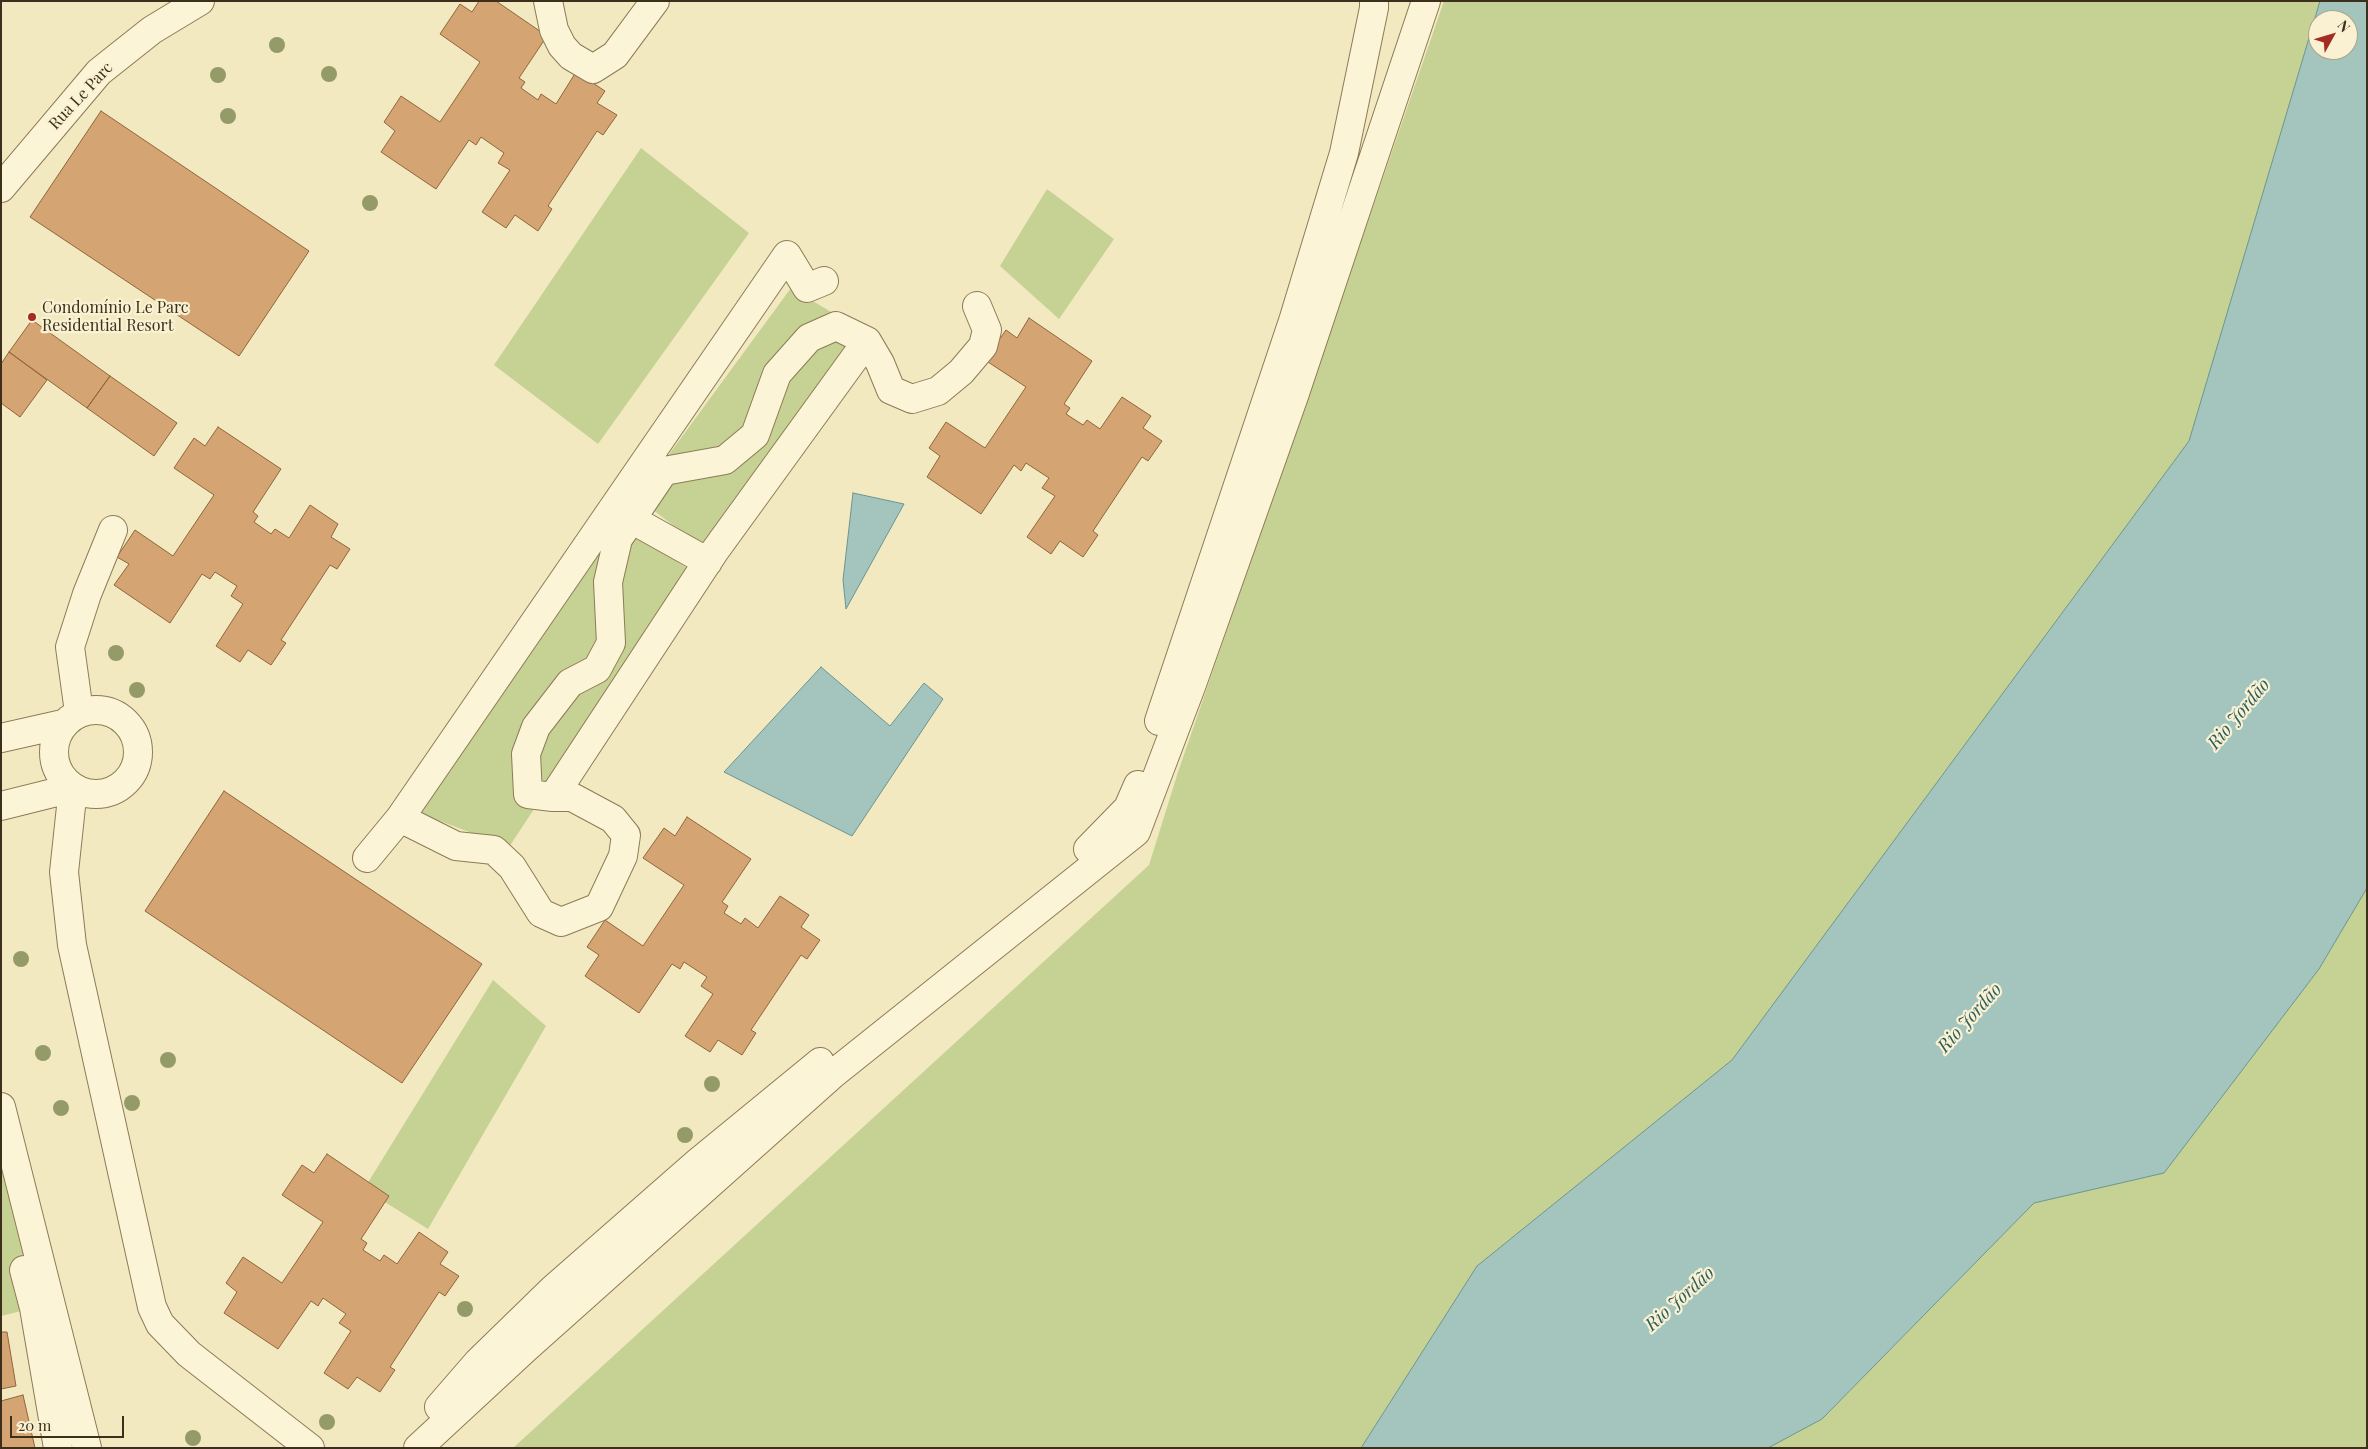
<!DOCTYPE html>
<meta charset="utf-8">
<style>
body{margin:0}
#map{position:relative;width:2368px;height:1449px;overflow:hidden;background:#f2e9c1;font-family:"Playfair Display",serif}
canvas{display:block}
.frame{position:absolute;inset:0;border:2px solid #3c2f1c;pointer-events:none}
.north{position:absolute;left:2308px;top:10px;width:50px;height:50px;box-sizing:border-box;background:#f9f1d2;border:1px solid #ada389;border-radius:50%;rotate:51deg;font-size:14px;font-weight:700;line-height:20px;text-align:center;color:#3c2f1c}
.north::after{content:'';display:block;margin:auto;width:18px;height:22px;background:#a42c20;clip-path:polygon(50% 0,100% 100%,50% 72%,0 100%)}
.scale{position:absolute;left:10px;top:1416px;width:114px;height:22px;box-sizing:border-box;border:2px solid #3c2f1c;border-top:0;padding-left:6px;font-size:15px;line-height:18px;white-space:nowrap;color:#3c2f1c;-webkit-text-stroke:4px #f9f1d2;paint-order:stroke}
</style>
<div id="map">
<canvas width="2368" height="1449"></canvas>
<div class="frame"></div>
<div class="north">N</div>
<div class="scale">20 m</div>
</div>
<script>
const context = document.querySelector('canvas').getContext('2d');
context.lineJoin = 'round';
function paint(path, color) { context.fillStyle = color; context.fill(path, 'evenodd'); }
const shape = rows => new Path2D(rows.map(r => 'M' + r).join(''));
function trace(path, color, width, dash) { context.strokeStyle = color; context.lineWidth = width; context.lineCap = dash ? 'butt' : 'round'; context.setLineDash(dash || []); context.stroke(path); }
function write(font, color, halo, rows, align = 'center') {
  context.font = font + ' "Playfair Display",serif'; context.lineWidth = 4.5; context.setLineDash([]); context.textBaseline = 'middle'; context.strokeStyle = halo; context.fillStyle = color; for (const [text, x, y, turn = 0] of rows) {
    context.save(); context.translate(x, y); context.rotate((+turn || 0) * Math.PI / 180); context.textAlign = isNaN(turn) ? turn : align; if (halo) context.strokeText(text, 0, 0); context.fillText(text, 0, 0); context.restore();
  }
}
paint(shape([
 [1444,1,2320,1,2189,441,1732,1060,1477,1266,1361,1448,513,1448,1149,865,1178,772],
 [641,148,749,233,598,444,494,365],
 [1047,189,1114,239,1059,319,1000,266],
 [791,288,863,331,706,550,637,498],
 [615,520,691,571,509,847,416,812],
 [2367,888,2367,1448,1768,1448,1822,1419,2034,1203,2164,1173,2319,969],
 [493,980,546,1026,428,1229,364,1189],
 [1,1108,45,1305,1,1316]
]), '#c5d294');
const water = shape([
 [2320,1,2367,1,2367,888,2319,969,2164,1173,2034,1203,1822,1419,1768,1448,1361,1448,1477,1266,1732,1060,2189,441,2320,1],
 [2318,20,2348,20,2348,50,2318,50,2318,20],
 [853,493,904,504,846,609,843,580,853,493],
 [821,667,890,726,924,683,943,699,852,836,724,772,821,667]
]);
paint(water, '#a4c4be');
trace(water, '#6a948e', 1);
const building = shape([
 [479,1,496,1,547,36,519,78,525,82,521,88,538,100,541,94,556,104,576,72,605,91,597,103,617,115,603,135,597,131,548,206,552,209,538,231,515,215,506,228,482,212,510,170,498,163,504,153,481,137,476,145,469,140,436,189,381,152,395,131,384,122,401,96,440,122,480,62,440,34,460,4,472,12,479,1],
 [101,111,309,251,239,356,30,217,101,111],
 [1029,318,1092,361,1064,404,1070,408,1066,414,1083,425,1087,420,1100,429,1122,397,1151,416,1143,428,1162,441,1148,461,1142,457,1093,531,1098,535,1083,557,1060,541,1051,554,1027,537,1055,496,1042,488,1049,478,1026,463,1021,471,1014,465,981,514,927,477,940,456,929,448,946,422,985,448,1026,387,985,360,1006,330,1017,338,1029,318],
 [32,320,110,376,87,408,9,352,32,320],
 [9,352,47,380,20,417,1,403,1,364,9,352],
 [110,376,177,423,154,456,87,408,110,376],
 [218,427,281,469,253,512,258,516,254,522,271,534,275,529,289,538,310,505,338,524,331,537,350,549,337,569,330,565,281,640,286,643,271,665,248,650,240,662,216,646,243,604,231,596,237,586,215,572,210,579,202,574,170,623,114,585,129,564,117,557,135,530,173,556,214,495,174,468,194,438,205,446,218,427],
 [224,791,482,964,402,1083,145,911,224,791],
 [687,817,751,859,722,902,728,906,724,913,741,924,745,918,758,928,780,896,809,915,801,927,820,940,807,959,801,955,751,1030,756,1033,742,1055,718,1040,710,1052,685,1036,713,994,701,986,707,977,684,962,680,969,672,964,639,1013,585,976,599,955,587,947,605,920,643,946,684,885,643,858,664,828,675,836,687,817],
 [327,1154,389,1196,361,1239,367,1243,363,1250,380,1261,384,1255,397,1264,419,1232,448,1252,440,1264,459,1276,445,1296,439,1292,390,1367,395,1370,380,1392,357,1377,348,1389,324,1373,351,1331,339,1323,346,1314,323,1298,318,1306,311,1301,278,1349,224,1313,237,1292,226,1283,243,1257,282,1283,323,1222,282,1195,302,1165,314,1173,327,1154],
 [1,1332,7,1332,16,1386,1,1389,1,1332],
 [23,1395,35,1448,1,1448,1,1401,23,1395]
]);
paint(building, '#d4a573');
trace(building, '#90643a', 1);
const minor = shape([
 [548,1,554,30,562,46,571,56,593,69,615,55,655,1],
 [1,188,99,72,152,30,200,1],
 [867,341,880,363,891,390,912,399,938,391,961,372,983,346,987,330,977,306],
 [618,508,631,519,708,562],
 '54 752a42 42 0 1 1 84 0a42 42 0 1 1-84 0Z',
 [79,712,70,647,87,594,113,530],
 [1159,721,1293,321,1344,153,1374,8,1374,1],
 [1,738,63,724],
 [1,806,73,788,64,872,72,945,152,1307,160,1324,189,1354,310,1448],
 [400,818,456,846,494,850,512,867,541,913,561,922,599,907,623,856,626,835,613,819,572,797,553,797,528,794,526,754,536,727,570,683,597,669,611,643,608,582,618,539,664,471,725,460,755,435,777,374,809,338,836,326,867,341,714,552,553,797],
 [1088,849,1128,808,1138,785],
 [367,858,400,818,787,255,807,288,824,281],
 [1,1107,87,1448],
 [24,1270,34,1308,58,1448],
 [439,1407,478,1362,553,1289,698,1162,820,1062],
 [418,1448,525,1349,833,1074,1136,832,1192,684,1294,396,1426,1]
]);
trace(minor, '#8e7a57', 30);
trace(minor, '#fcf4d6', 28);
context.fillStyle = '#949b69';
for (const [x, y] of [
 [277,45],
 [329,74],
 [218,75],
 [228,116],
 [370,203],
 [116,653],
 [137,690],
 [21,959],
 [43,1053],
 [168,1060],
 [712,1084],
 [132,1103],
 [61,1108],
 [685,1135],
 [465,1309],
 [327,1422],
 [193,1438]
]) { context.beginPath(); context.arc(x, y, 8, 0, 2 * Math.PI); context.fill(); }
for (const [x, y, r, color] of [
 [32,317,5,"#a42c20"]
]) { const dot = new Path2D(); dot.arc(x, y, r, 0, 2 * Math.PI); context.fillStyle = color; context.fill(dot); trace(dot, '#f9f1d2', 2); }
write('16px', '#3c2f1c', '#f9f1d2', [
 ["Rua Le Parc",81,96,-47]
]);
write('16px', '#3c2f1c', '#f9f1d2', [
 ["Condomínio Le Parc",42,308],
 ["Residential Resort",42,326]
], 'left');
write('italic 18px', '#2a5c5e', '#f9f1d2', [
 ["Rio Jordão",2239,714,-50],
 ["Rio Jordão",1970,1018,-48],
 ["Rio Jordão",1680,1299,-42]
]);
</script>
